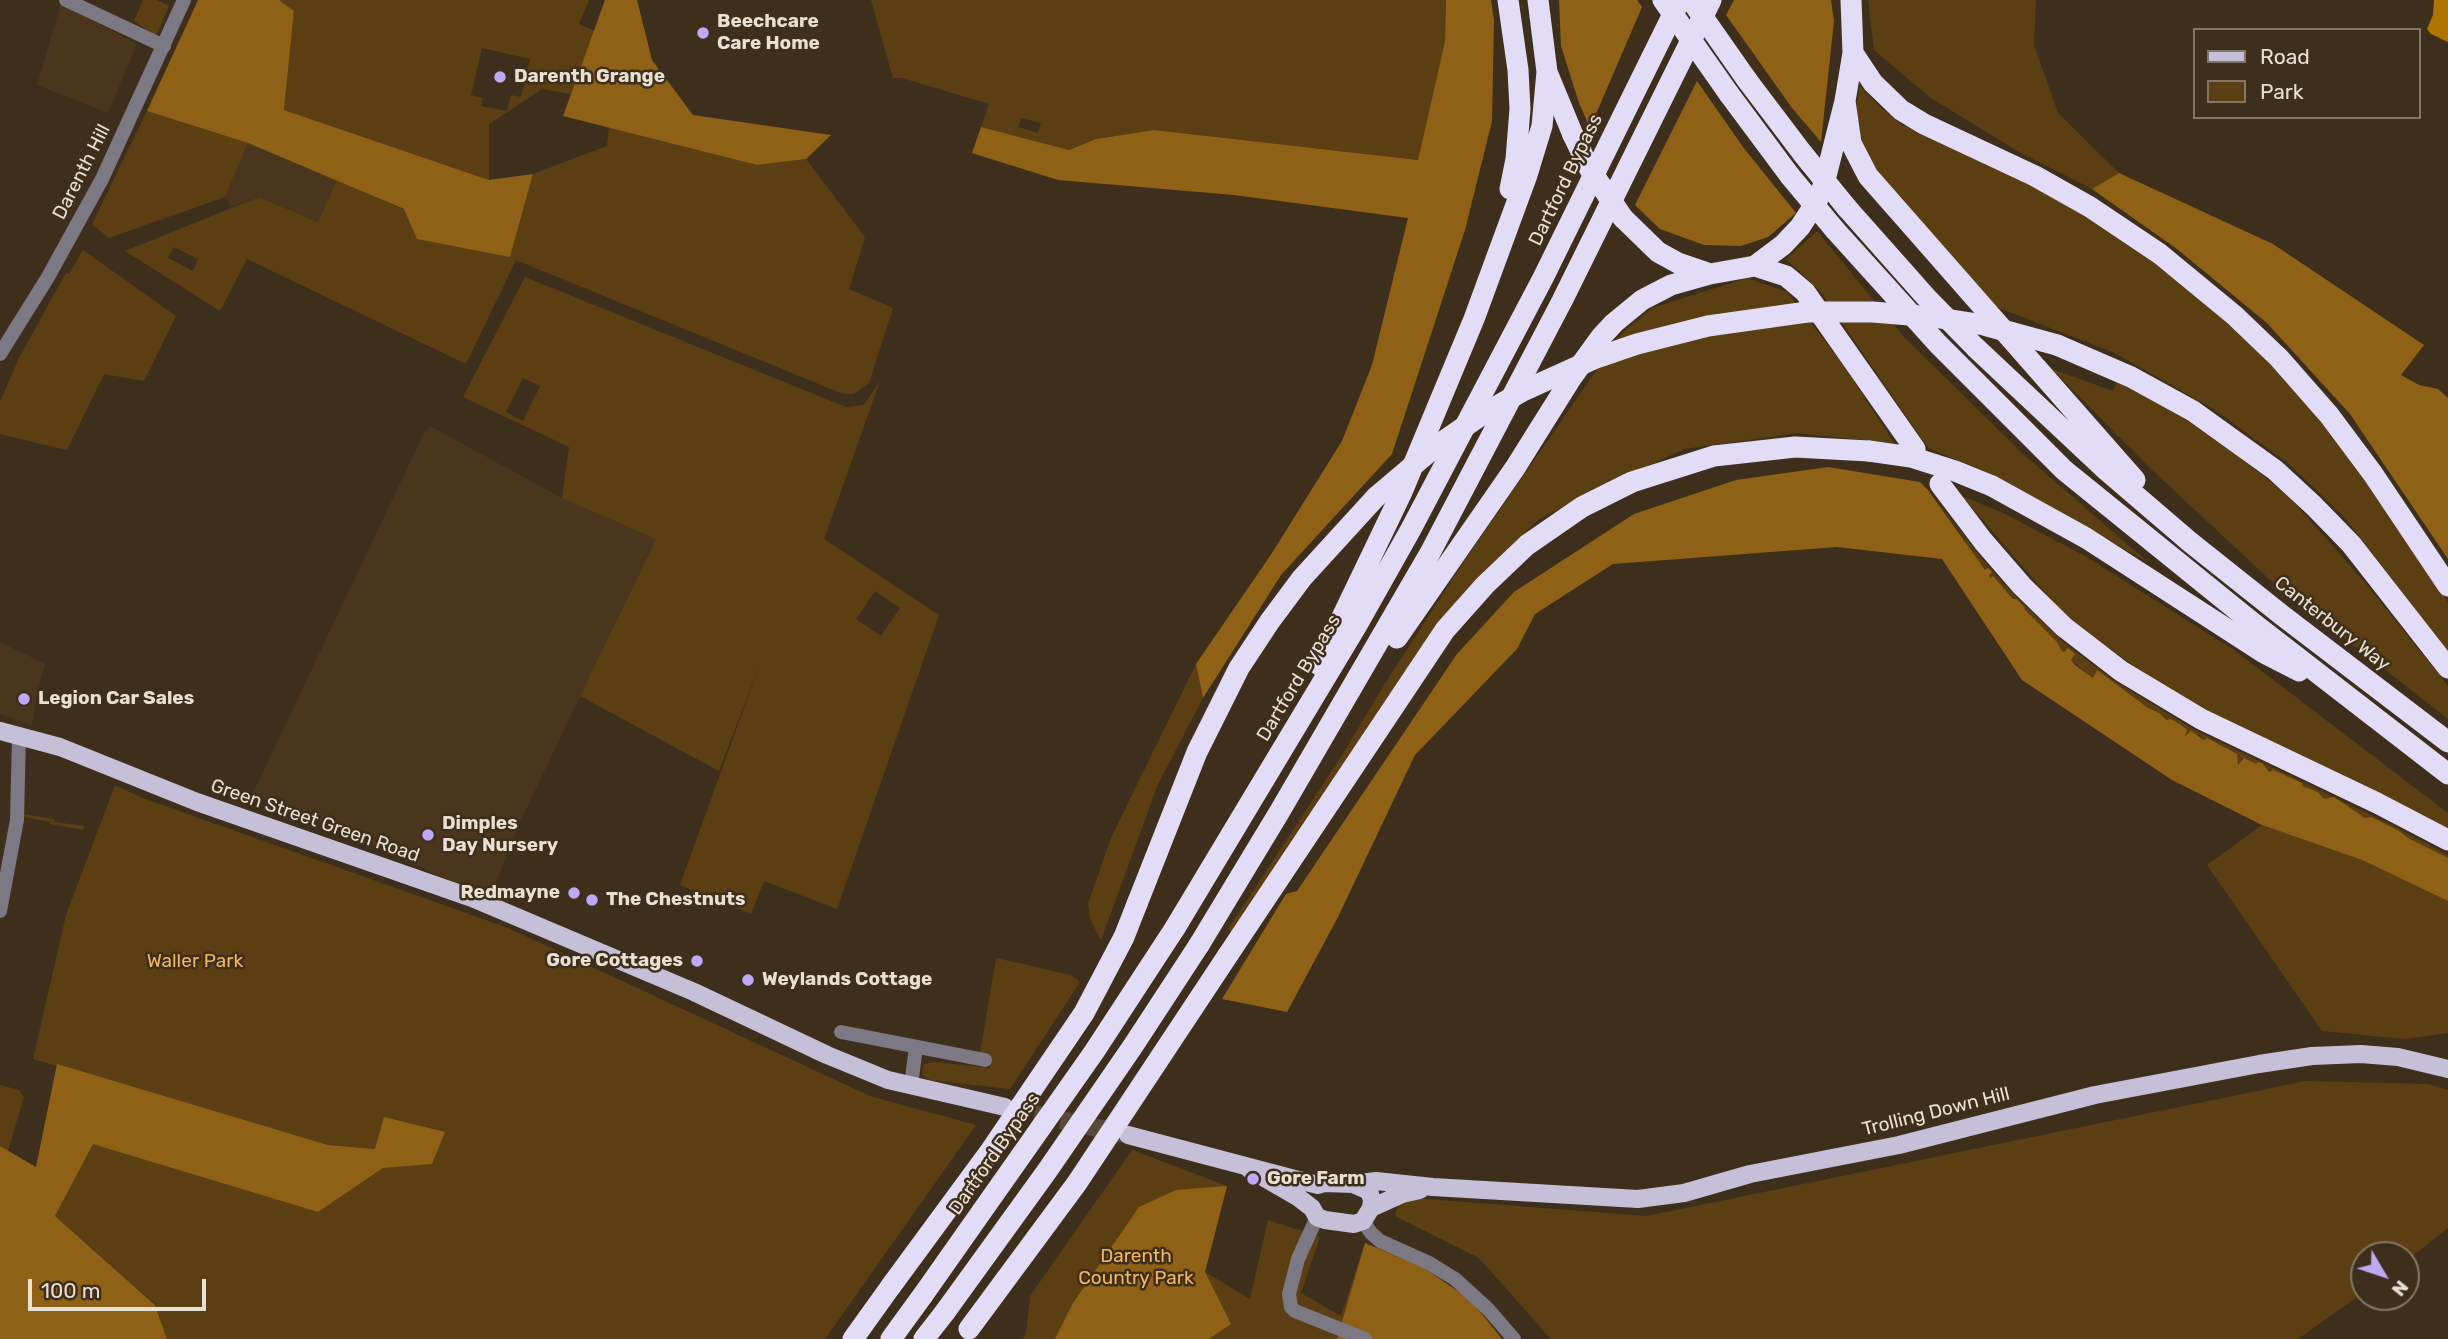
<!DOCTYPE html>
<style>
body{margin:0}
#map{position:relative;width:2448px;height:1339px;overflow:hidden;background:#3e2f1c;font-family:Rubik,sans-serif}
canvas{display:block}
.legend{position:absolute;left:2193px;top:28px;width:228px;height:91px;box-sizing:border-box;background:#3e2f1c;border:2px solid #827666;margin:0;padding:9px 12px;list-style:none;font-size:21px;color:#e9e0d4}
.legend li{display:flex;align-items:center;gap:14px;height:35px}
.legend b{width:35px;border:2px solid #827666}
.north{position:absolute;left:2350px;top:1241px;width:70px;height:70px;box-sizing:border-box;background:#3e2f1c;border:2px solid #827666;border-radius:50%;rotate:129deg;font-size:19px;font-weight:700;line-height:28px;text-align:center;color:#e9e0d4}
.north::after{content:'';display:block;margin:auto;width:24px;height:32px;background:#bda9f5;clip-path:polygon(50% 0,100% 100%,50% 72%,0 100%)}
.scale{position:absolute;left:28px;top:1279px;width:178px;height:32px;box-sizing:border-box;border:4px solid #e9e0d4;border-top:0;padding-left:9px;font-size:21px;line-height:24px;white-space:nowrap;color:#e9e0d4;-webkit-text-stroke:5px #3e2f1c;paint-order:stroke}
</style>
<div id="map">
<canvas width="2448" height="1339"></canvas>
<ul class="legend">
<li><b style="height:9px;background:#c5c0d7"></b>Road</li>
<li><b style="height:19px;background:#5b3f12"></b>Park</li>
</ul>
<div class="north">N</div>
<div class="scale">100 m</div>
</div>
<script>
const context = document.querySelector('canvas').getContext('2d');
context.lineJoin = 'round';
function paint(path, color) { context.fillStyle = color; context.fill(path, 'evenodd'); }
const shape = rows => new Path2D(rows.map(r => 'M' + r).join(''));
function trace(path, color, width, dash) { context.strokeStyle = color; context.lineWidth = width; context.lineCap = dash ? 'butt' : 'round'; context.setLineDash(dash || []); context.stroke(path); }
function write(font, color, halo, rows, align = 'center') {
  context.font = font + ' Rubik,sans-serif'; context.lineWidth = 5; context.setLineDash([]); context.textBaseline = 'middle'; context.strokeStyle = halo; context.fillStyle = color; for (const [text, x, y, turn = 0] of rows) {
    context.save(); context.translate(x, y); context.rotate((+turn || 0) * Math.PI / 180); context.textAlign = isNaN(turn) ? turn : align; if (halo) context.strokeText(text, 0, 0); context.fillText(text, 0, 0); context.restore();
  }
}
paint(shape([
 [61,4,137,44,108,113,37,85],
 [248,143,337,180,319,222,259,197,231,207,225,197],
 [430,426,562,498,656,538,519,824,490,898,253,793,422,437],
 [0,642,45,664,37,691,32,725,0,714]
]), '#49361d');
paint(shape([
 [143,0,157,0,169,6,156,36,134,21],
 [279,0,589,0,579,24,594,31,571,94,542,89,489,124,489,180,284,110,294,11],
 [482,48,530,59,521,97,511,95,507,111,481,106,483,98,471,95],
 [871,0,1446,0,1445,41,1418,160,1154,130,1096,139,1069,150,981,127,989,104,902,78,893,78],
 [1021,118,1041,123,1038,133,1018,127],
 [1868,0,2036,0,2034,45,2058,113,2119,173,2092,189,2019,152,1931,98,1874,50],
 [1860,86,1878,105,1901,124,1994,165,2106,227,2183,283,2266,358,2317,414,2378,496,2448,602,2448,651,2344,517,2288,463,2215,410,2115,353,1994,306,1869,162,1854,122],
 [147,111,248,143,225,197,109,238,92,224],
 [609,126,757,165,806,159,865,237,849,289,893,308,869,383,854,394,843,394,516,260,466,364,247,259,220,311,125,251,259,197,318,222,337,180,510,257,533,174,607,146],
 [174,247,198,259,193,271,168,258],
 [1817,231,1903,336,2023,454,2149,563,1998,477,1928,448,1820,291,1786,259],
 [83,250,176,316,144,381,104,374,67,450,0,434,0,402,19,358,66,273,69,274],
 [525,277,846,407,864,405,880,381,824,539,939,615,837,909,764,881,751,914,680,885,761,661,719,771,580,696,656,539,562,498,569,447,463,397],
 [523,378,540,386,523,421,506,412],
 [875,591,900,608,881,636,856,619],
 [1747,278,1787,292,1844,366,1894,443,1798,433,1684,449,1539,519,1464,595,1404,673,1232,932,1228,929,1341,757,1384,685,1465,560,1623,332,1652,308],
 [2052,369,2113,391,2117,382,2197,423,2289,497,2363,580,2448,686,2448,719,2269,579,2149,467],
 [1928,490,1982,559,2017,598,2067,645,2113,680,2195,730,2388,823,2448,855,2448,858,2408,838,2398,830,2371,817,2365,818,2334,798,2324,799,2318,792,2301,786,2286,775,2283,776,2271,770,2268,772,2258,762,2256,765,2244,758,2238,765,2199,735,2184,736,2165,717,2148,708,2096,671,2093,678,2071,660,2075,654,2068,648,2064,652,2062,651,2057,642,2023,609,2017,599,2014,599,1993,577,1991,578,1988,575,1991,573,1986,570,1964,543,1966,541],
 [1962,496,2003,513,2085,556,2234,650,2448,813,2448,829,2244,730,2171,691,2092,637,2054,603],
 [1196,664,1203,698,1158,784,1101,940,1090,919,1088,904,1111,838],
 [115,785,140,797,508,928,870,1096,976,1125,825,1339,167,1339,155,1304,55,1216,93,1143,318,1212,383,1168,431,1163,376,1149,328,1145,33,1059,66,915],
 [24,814,54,819,54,822,84,826,83,830,50,824,50,822,24,817],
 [2262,825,2362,860,2448,901,2448,1033,2405,1039,2322,1031,2207,865],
 [996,958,1071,975,1080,982,1010,1089,930,1080,922,1075,924,1064,936,1062,989,1068,991,1056,980,1053],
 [2306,1081,2428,1084,2448,1090,2448,1228,2406,1261,2406,1255,2364,1255,2364,1292,2298,1339,1551,1339,1479,1258,1395,1216,1400,1197,1647,1216],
 [0,1085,19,1090,24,1097,8,1151,0,1146],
 [1132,1150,1227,1186,1205,1272,1250,1299,1268,1220,1320,1237,1301,1293,1341,1316,1365,1243,1424,1268,1475,1303,1502,1339,1022,1339,1026,1334,1030,1296]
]), '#5b3f12');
paint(shape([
 [198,0,279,0,294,11,284,110,489,180,533,174,510,257,417,239,404,209,248,143,147,111],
 [605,0,637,0,652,60,693,115,831,135,806,159,757,165,563,116],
 [1446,0,1491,0,1494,20,1492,121,1465,230,1392,454,1281,575,1203,698,1196,664,1272,553,1342,441,1372,365,1408,218,1234,195,1058,180,972,153,981,127,1069,150,1096,139,1154,130,1418,160,1445,41],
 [1559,0,1637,0,1642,7,1590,128,1579,103,1561,46],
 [1734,0,1831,0,1834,21,1821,142,1792,108,1726,15],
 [1697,81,1743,147,1796,213,1768,237,1741,246,1704,245,1660,229,1635,205],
 [2119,173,2273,244,2424,345,2401,375,2419,385,2438,389,2448,398,2448,559,2350,414,2267,323,2177,249,2092,189],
 [1828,467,1920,482,1928,490,1985,570,1988,568,1992,572,1989,575,1990,578,1993,576,2013,599,2017,599,2025,608,2024,609,2057,642,2062,651,2064,652,2068,648,2075,654,2071,660,2075,665,2093,678,2097,670,2148,708,2159,713,2167,720,2171,719,2181,725,2187,730,2185,736,2191,731,2204,740,2207,738,2237,754,2238,765,2244,758,2256,764,2258,762,2263,764,2269,772,2273,770,2302,783,2302,786,2318,792,2324,799,2334,797,2365,818,2371,817,2398,830,2408,838,2448,858,2448,901,2362,860,2262,825,2172,780,2022,680,1942,559,1837,547,1613,564,1535,614,1517,649,1415,755,1338,917,1287,1012,1222,999,1286,894,1297,891,1457,654,1514,592,1634,514,1736,480],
 [57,1064,328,1145,375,1149,384,1117,445,1132,432,1164,383,1168,318,1212,93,1144,55,1216,155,1305,167,1339,0,1339,0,1146,36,1167],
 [1227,1186,1205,1272,1231,1324,1209,1339,1055,1339,1073,1303,1139,1207,1176,1190],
 [1365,1243,1424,1268,1470,1300,1502,1339,1337,1339]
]), '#8e6116');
paint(shape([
 [2434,0,2448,0,2448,42,2431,34,2427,29,2433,15]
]), '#b07500');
trace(shape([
 [1008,1108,1124,1134]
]), '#584a38', 18, [18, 9]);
trace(shape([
 [66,0,164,46],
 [0,354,48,277,102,179,184,0],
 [0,911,17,820,19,735],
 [841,1032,985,1060],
 [911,1086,916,1047],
 [1317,1217,1298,1259,1289,1294,1291,1307,1295,1311,1365,1339],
 [1363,1221,1371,1233,1380,1241,1429,1263,1455,1279,1488,1309,1514,1339]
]), '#7c7984', 14);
trace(shape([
 [0,731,60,747,197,802,472,898,694,992,827,1055,888,1080,1005,1107],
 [1128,1135,1306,1182,1318,1185,1324,1183,1353,1184,1369,1191,1372,1200,1371,1208,1363,1221,1354,1224,1325,1220,1317,1217,1312,1208,1299,1198,1249,1169],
 [1353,1184,1376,1181,1433,1187,1638,1199,1684,1193,1750,1174,1899,1145,2095,1095,2259,1064,2312,1056,2361,1054,2398,1057,2448,1069],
 [1371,1208,1402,1194,1420,1190]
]), '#c5c0d7', 18);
trace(shape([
 [1508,0,1518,70,1520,109,1516,159,1510,189],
 [1538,0,1547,72,1573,135],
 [1853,53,1873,83,1901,110,1924,124,2035,176,2090,207,2160,254,2234,315,2279,358,2329,415,2373,474,2448,586],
 [1747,80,1803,154],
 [1729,94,1790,176],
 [1845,101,1851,143,1868,176,2135,480],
 [1847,208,1926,297,1975,347,2106,470,2190,542,2283,616,2448,742],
 [1623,218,1658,252,1678,263,1710,274,1755,266,1783,245,1800,227,1817,201,1824,184,1845,101,1853,53,1851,0],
 [1835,230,1938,344,2064,470,2253,623,2448,774],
 [1755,266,1786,276,1805,292,1915,449],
 [2057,345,2131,377,2193,411,2275,470,2314,506,2351,544,2448,668],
 [1940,484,1983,541,2022,586,2064,627,2121,671,2201,719,2377,803,2448,840],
 [1992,486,2086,538,2264,653,2299,671],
 [1397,638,1515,468,1572,377,1601,337,1614,323,1642,300,1671,285,1710,274],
 [1319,665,1402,492,1474,319,1527,175,1542,126,1547,72],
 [1137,904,1197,752,1239,668,1270,621,1302,578,1376,497],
 [1175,928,1357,625,1411,529,1543,278,1680,0],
 [1199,945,1280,811,1430,553,1562,301,1711,0],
 [1228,955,1445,630,1485,585,1527,545,1582,507,1632,482,1714,456,1795,447,1869,451],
 [853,1339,891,1286],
 [891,1339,923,1295],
 [924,1339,945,1312]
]), '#e2dcf7', 21);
trace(shape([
 [1663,0,1729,94],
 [1691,0,1747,80],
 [1573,135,1589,168,1623,218],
 [1803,154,1847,208],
 [1790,176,1835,230],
 [1869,451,1911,457,1955,471,1992,486],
 [1376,497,1435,447,1483,414,1523,391,1596,358,1637,344,1708,326,1807,312,1873,312,1933,317,1984,325,2057,345],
 [891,1286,991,1150,1084,1013,1124,937,1137,904],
 [923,1295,1094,1052,1175,928],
 [945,1312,1047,1171,1133,1046,1199,945],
 [969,1329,1077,1183,1228,955]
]), '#e2dcf7', 21);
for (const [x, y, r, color] of [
 [703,33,7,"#bda9f5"],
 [500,77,7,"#bda9f5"],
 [24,699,7,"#bda9f5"],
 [428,835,7,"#bda9f5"],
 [574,893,7,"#bda9f5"],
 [592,900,7,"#bda9f5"],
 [697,961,7,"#bda9f5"],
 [748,980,7,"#bda9f5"],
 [1253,1179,7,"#bda9f5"]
]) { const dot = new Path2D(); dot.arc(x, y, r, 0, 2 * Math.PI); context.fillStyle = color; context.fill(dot); trace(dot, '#3e2f1c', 2.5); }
write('bold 19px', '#e9e0d4', '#3e2f1c', [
 ["Beechcare",717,22],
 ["Care Home",717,44],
 ["Darenth Grange",514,77],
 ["Legion Car Sales",38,699],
 ["Dimples",442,824],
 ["Day Nursery",442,846],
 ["Redmayne",560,893,"right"],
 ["The Chestnuts",606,900],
 ["Gore Cottages",683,961,"right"],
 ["Weylands Cottage",762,980],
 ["Gore Farm",1267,1179]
], 'left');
write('19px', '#e9e0d4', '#3e2f1c', [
 ["Darenth Hill",82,172,-63],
 ["Dartford Bypass",1566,180,-64],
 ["Canterbury Way",2332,624,38],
 ["Dartford Bypass",1299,678,-59],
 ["Green Street Green Road",315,821,19],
 ["Trolling Down Hill",1936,1112,-14],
 ["Dartford Bypass",995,1154,-55]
]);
write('19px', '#f4b65d', '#3e2f1c', [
 ["Waller Park",195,962],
 ["Darenth",1136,1257],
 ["Country Park",1136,1279]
]);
</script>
